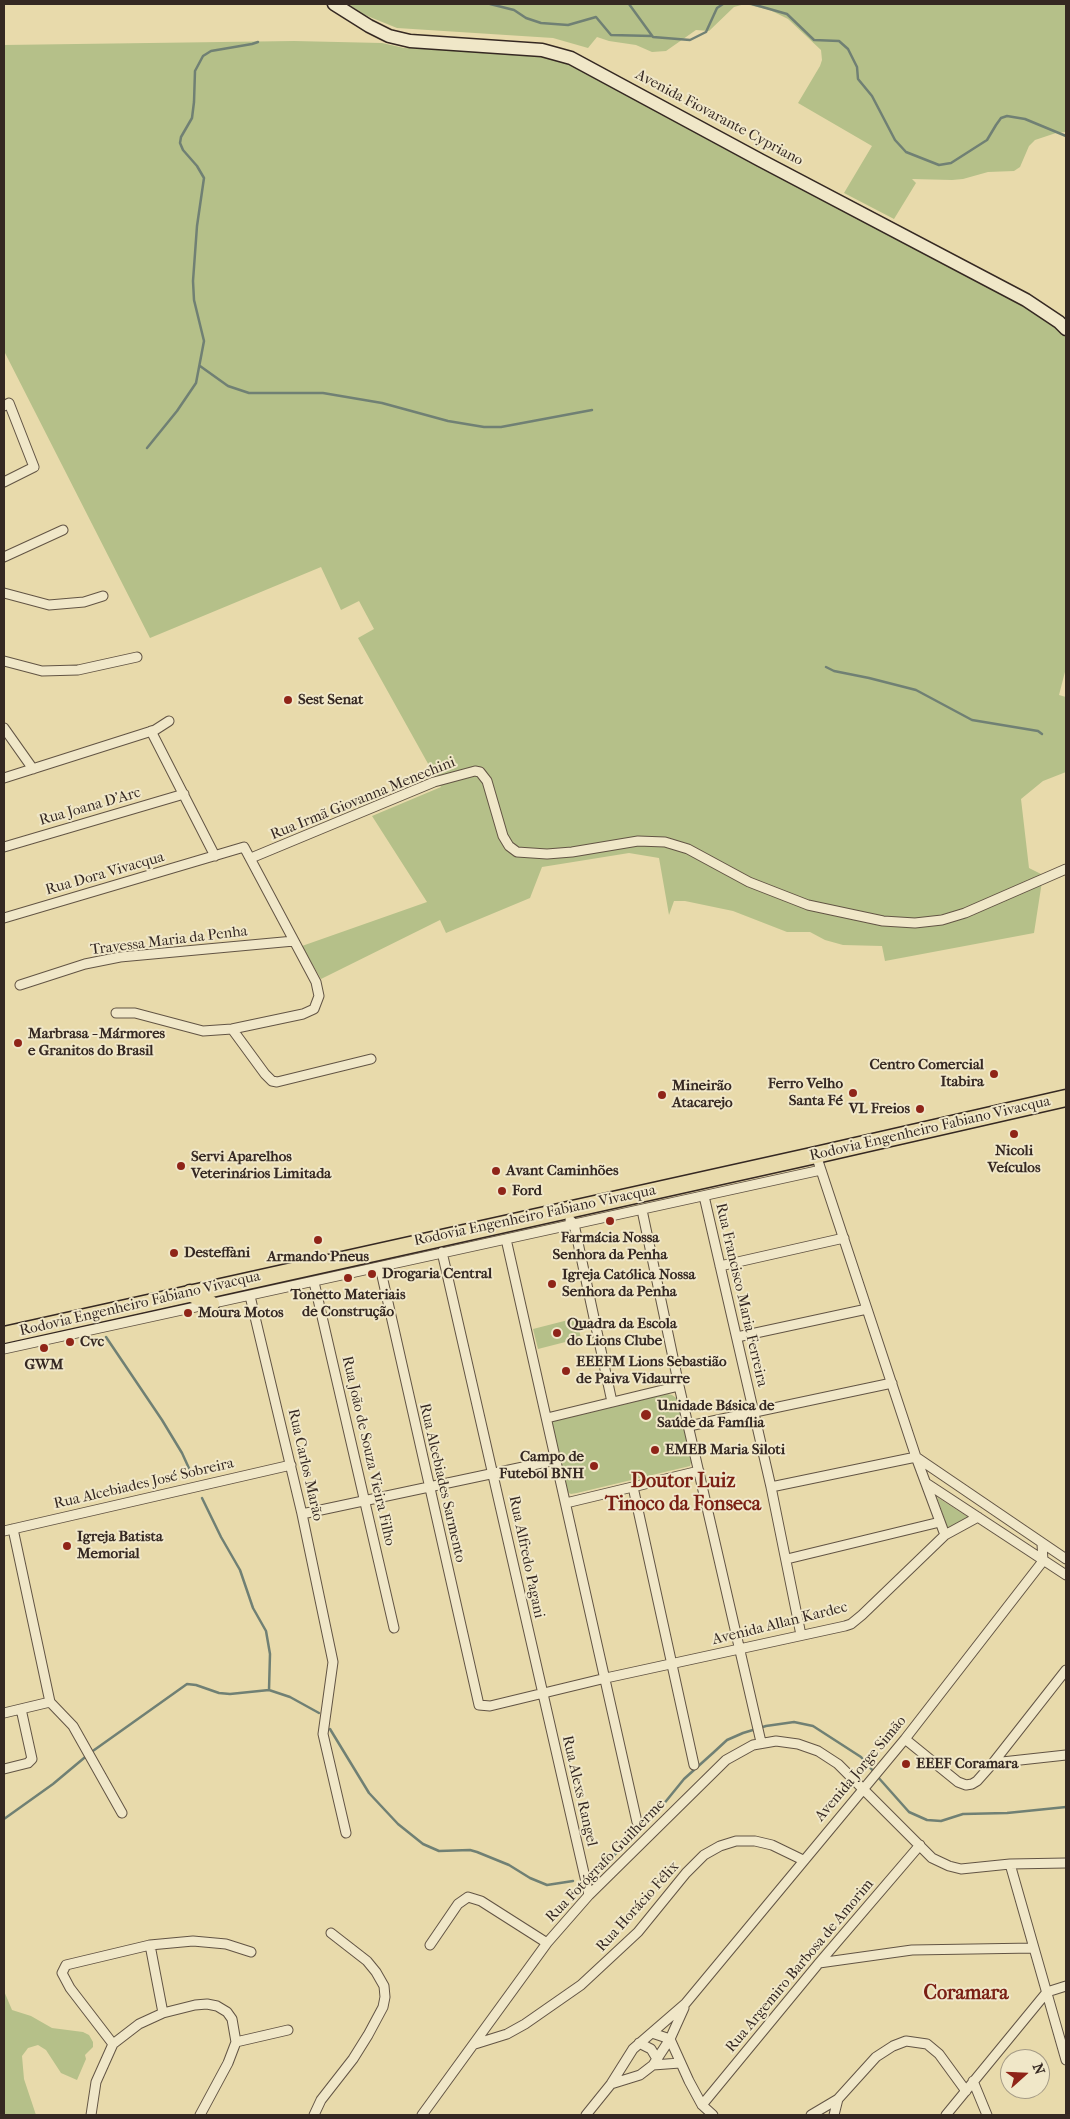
<!DOCTYPE html>
<meta charset="utf-8">
<style>
body{margin:0}
#map{position:relative;width:1070px;height:2119px;overflow:hidden;background:#e8daab;font-family:"IM FELL French Canon",serif}
canvas{display:block}
.frame{position:absolute;inset:0;border:5px solid #352822;pointer-events:none}
.north{position:absolute;left:1000px;top:2049px;width:50px;height:50px;box-sizing:border-box;background:#f0e7c8;border:1px solid #a59b86;border-radius:50%;rotate:70deg;font-size:14px;font-weight:700;line-height:20px;text-align:center;color:#352822}
.north::after{content:'';display:block;margin:auto;width:18px;height:22px;background:#8f2418;clip-path:polygon(50% 0,100% 100%,50% 72%,0 100%)}
</style>
<div id="map">
<canvas width="1070" height="2119"></canvas>
<div class="frame"></div>
<div class="north">N</div>
</div>
<script>
const context = document.querySelector('canvas').getContext('2d');
context.lineJoin = 'round';
function paint(path, color) { context.fillStyle = color; context.fill(path, 'evenodd'); }
const shape = rows => new Path2D(rows.map(r => 'M' + r).join(''));
function trace(path, color, width, dash) { context.strokeStyle = color; context.lineWidth = width; context.lineCap = dash ? 'butt' : 'round'; context.setLineDash(dash || []); context.stroke(path); }
function write(font, color, halo, rows, align = 'center') {
  context.font = font + ' "IM FELL French Canon",serif'; context.lineWidth = 4; context.setLineDash([]); context.textBaseline = 'middle'; context.strokeStyle = halo; context.fillStyle = color; for (const [text, x, y, turn = 0] of rows) {
    context.save(); context.translate(x, y); context.rotate((+turn || 0) * Math.PI / 180); context.textAlign = isNaN(turn) ? turn : align; if (halo) context.strokeText(text, 0, 0); context.fillText(text, 0, 0); context.restore();
  }
}
paint(shape([
 [348,4,1066,4,1066,132,1056,133,1035,140,1029,146,1020,167,1014,171,988,172,963,179,952,180,912,179,916,183,894,219,844,193,872,146,798,103,820,66,822,60,821,50,788,19,770,10,745,4,734,7,709,31,696,30,666,51,652,52,636,45,609,41,597,37,588,48,553,38,397,28,365,15],
 [294,41,382,43,404,48,518,51,568,63,1035,311,1066,333,1066,668,1059,695,1066,697,1066,772,1043,781,1021,799,1029,868,1043,875,1034,933,885,961,882,946,843,945,825,940,810,932,787,932,733,911,685,901,674,901,669,915,659,858,629,853,542,867,530,898,446,933,440,920,321,979,302,946,427,902,372,816,441,787,358,638,374,629,359,601,341,610,321,567,150,638,4,351,4,45],
 [576,1318,581,1338,538,1349,533,1329],
 [667,1394,672,1395,679,1400,692,1459,690,1466,577,1493,571,1494,567,1492,551,1422],
 [937,1497,968,1517,948,1529],
 [4,1991,12,2010,31,2016,52,2028,83,2032,89,2035,93,2042,93,2047,85,2055,86,2059,77,2080,61,2073,46,2050,38,2045,28,2048,22,2056,24,2079,36,2115,4,2115]
]), '#b5c089');
trace(shape([
 [490,4,514,10,526,18,541,23,568,25,596,17,611,35,652,36],
 [629,4,653,37,690,40,706,32,717,8,723,4],
 [752,4,787,14,814,40,839,41,848,49,857,67,858,79,872,96,895,140,906,152,939,165,951,163,987,140,996,125,1001,118,1007,116,1025,119,1066,136],
 [200,366,228,386,249,393,323,393,382,403,448,421,484,427,501,427,592,410],
 [147,448,177,411,196,383,204,341,194,300,193,281,197,226,204,178,197,166,183,150,180,143,181,137,192,118,194,102,195,71,203,56,211,51,252,44,258,42],
 [826,667,834,671,869,678,916,690,972,720,1038,731,1042,734],
 [106,1337,162,1420,182,1453,193,1477],
 [202,1498,221,1537,240,1570,253,1608,266,1631,270,1654,269,1690],
 [330,1729,369,1793,398,1824,423,1844,439,1851,470,1850,477,1852,509,1865,530,1878,547,1885,573,1881],
 [877,1776,909,1812,927,1820,941,1821,963,1814,1007,1813,1066,1807],
 [4,1819,53,1784,90,1753,187,1684,196,1685,219,1693,230,1694,269,1690,290,1697,319,1713],
 [592,1873,607,1862,638,1832,658,1811,684,1779,714,1752,727,1740,743,1733,766,1726,794,1722,813,1726,861,1757,874,1772]
]), '#708074', 2.5);
const street = shape([
 [4,406,9,403,34,467,4,482],
 [4,557,63,530],
 [4,593,49,605,84,602,103,596],
 [4,661,42,671,78,670,137,657],
 [4,728,33,769],
 [151,731,215,856],
 [4,778,155,730,169,721],
 [4,847,184,794],
 [251,858,434,782,475,771,480,772,487,781,503,836,509,846,517,852,547,854,572,852,638,841,665,842,688,849,749,882,808,905,883,921,915,923,942,920,965,913,1066,869],
 [4,918,244,847,316,982,319,996,314,1009,303,1014,232,1029,203,1031,135,1013,116,1013],
 [20,985,85,964,120,957,294,941],
 [232,1029,265,1074,272,1081,277,1082,371,1059],
 [704,1196,771,1487,801,1635],
 [642,1210,679,1386,761,1742],
 [570,1220,574,1224,612,1402],
 [506,1239,637,1822],
 [442,1252,589,1895],
 [720,1266,844,1238],
 [380,1267,479,1705,490,1706,606,1678,845,1626,851,1624,862,1615,945,1535,916,1457,816,1155],
 [314,1282,394,1628],
 [250,1296,302,1514,333,1662,323,1734,346,1833],
 [737,1337,867,1309],
 [4,1349,821,1170],
 [547,1418,679,1386],
 [689,1426,892,1383],
 [926,1483,1066,1575],
 [633,1487,694,1765],
 [771,1487,916,1457,1066,1559],
 [566,1503,699,1471],
 [302,1514,556,1460],
 [13,1529,50,1702,73,1726,122,1813],
 [4,1531,291,1465],
 [945,1535,978,1517],
 [787,1559,940,1522],
 [4,1713,50,1702],
 [905,1739,958,1782,966,1785,972,1784,977,1781,993,1763,1066,1670],
 [993,1763,1066,1755],
 [4,1769,28,1763,32,1759,21,1709],
 [1010,1864,1066,2060],
 [150,1945,163,2013],
 [430,1945,458,1904,468,1897,481,1901,547,1943],
 [819,1963,912,1950,1034,1948],
 [652,2033,670,2039,689,2081,702,2105,713,2115],
 [236,2042,288,2030],
 [639,2043,651,2049,657,2059],
 [113,2044,70,1988,62,1973,66,1965,150,1945,193,1941,226,1944,251,1952],
 [475,2044,507,2034,525,2024,581,1985,638,1932,686,1873,704,1855,720,1846,736,1841,755,1841,772,1845,803,1860],
 [653,2065,680,2063],
 [973,2081,987,2115],
 [611,2084,640,2075,653,2065,670,2039,684,2008],
 [702,2105,819,1963,920,1845],
 [91,2115,96,2082,113,2044,139,2024,163,2013,195,2005,207,2004,217,2006,227,2012,232,2019,236,2042,228,2063,200,2115],
 [314,2115,321,2100,353,2059,368,2035,383,2007,385,1997,384,1986,376,1972,367,1961,331,1933],
 [422,2115,547,1943,589,1895,726,1760,753,1745,776,1741,798,1744,818,1751,838,1764,932,1858,949,1866,961,1869,1010,1864,1066,1863],
 [586,2115,611,2084,633,2049,685,2004,905,1739,1043,1561,1042,1544],
 [811,2115,838,2099,876,2057,893,2046,906,2041,927,2044,939,2054,966,2091],
 [834,2115,838,2099],
 [946,2115,1047,1992,1066,1986]
]);
const secondary = shape([
 [334,4,369,26,389,36,410,41,542,50,571,58,760,160,1026,300,1059,322,1066,329]
]);
const highway = shape([
 [190,1293,211,1304],
 [4,1335,816,1155,1066,1098]
]);
trace(street, '#625444', 11);
trace(secondary, '#352822', 15);
trace(highway, '#352822', 19);
trace(street, '#f0e7c8', 9);
trace(secondary, '#f0e7c8', 12);
trace(highway, '#e8daab', 16);
for (const [x, y, r, color] of [
 [288,700,5,"#8f2418"],
 [18,1043,5,"#8f2418"],
 [994,1074,5,"#8f2418"],
 [853,1093,5,"#8f2418"],
 [662,1095,5,"#8f2418"],
 [920,1109,5,"#8f2418"],
 [1014,1134,5,"#8f2418"],
 [181,1166,5,"#8f2418"],
 [496,1171,5,"#8f2418"],
 [502,1191,5,"#8f2418"],
 [610,1221,5,"#8f2418"],
 [318,1240,5,"#8f2418"],
 [174,1253,5,"#8f2418"],
 [372,1274,5,"#8f2418"],
 [348,1278,5,"#8f2418"],
 [552,1284,5,"#8f2418"],
 [188,1313,5,"#8f2418"],
 [557,1333,5,"#8f2418"],
 [70,1342,5,"#8f2418"],
 [44,1348,5,"#8f2418"],
 [566,1371,5,"#8f2418"],
 [646,1415,6,"#8f2418"],
 [655,1450,5,"#8f2418"],
 [594,1466,5,"#8f2418"],
 [67,1546,5,"#8f2418"],
 [906,1764,5,"#8f2418"]
]) { const dot = new Path2D(); dot.arc(x, y, r, 0, 2 * Math.PI); context.fillStyle = color; context.fill(dot); trace(dot, '#f0e7c8', 2); }
write('15px', '#352822', '#f0e7c8', [
 ["Avenida Fiovarante Cypriano",719,118,28],
 ["Rua Irmã Giovanna Menechini",363,799,-22],
 ["Rua Joana D'Arc",90,807,-16],
 ["Rua Dora Vivacqua",105,874,-16],
 ["Travessa Maria da Penha",169,941,-7],
 ["Rodovia Engenheiro Fabiano Vivacqua",930,1129,-13],
 ["Rodovia Engenheiro Fabiano Vivacqua",535,1216,-12],
 ["Rua Francisco Maria Ferreira",741,1295,77],
 ["Rodovia Engenheiro Fabiano Vivacqua",140,1304,-13],
 ["Rua João de Souza Vieira Filho",368,1451,77],
 ["Rua Carlos Marão",305,1465,77],
 ["Rua Alcebiades Sarmento",442,1483,77],
 ["Rua Alcebiades José Sobreira",144,1484,-13],
 ["Rua Alfredo Pagani",526,1557,78],
 ["Avenida Allan Kardec",780,1624,-14],
 ["Avenida Jorge Simão",861,1769,-50],
 ["Rua Alexs Rangel",579,1791,77],
 ["Rua Fotógrafo Guilherme",606,1861,-46],
 ["Rua Horácio Félix",638,1907,-48],
 ["Rua Argemiro Barbosa de Amorim",800,1966,-50]
]);
write('bold 15px', '#352822', '#f0e7c8', [
 ["Sest Senat",298,700],
 ["Marbrasa - Mármores",28,1034],
 ["e Granitos do Brasil",28,1051],
 ["Centro Comercial",984,1065,"right"],
 ["Itabira",984,1082,"right"],
 ["Ferro Velho",843,1084,"right"],
 ["Santa Fé",843,1101,"right"],
 ["Mineirão",672,1086],
 ["Atacarejo",672,1103],
 ["VL Freios",910,1109,"right"],
 ["Nicoli",1014,1151,"center"],
 ["Veículos",1014,1168,"center"],
 ["Servi Aparelhos",191,1157],
 ["Veterinários Limitada",191,1174],
 ["Avant Caminhões",506,1171],
 ["Ford",512,1191],
 ["Farmácia Nossa",610,1238,"center"],
 ["Senhora da Penha",610,1255,"center"],
 ["Desteffani",184,1253],
 ["Armando Pneus",318,1257,"center"],
 ["Drogaria Central",382,1274],
 ["Igreja Católica Nossa",562,1275],
 ["Senhora da Penha",562,1292],
 ["Tonetto Materiais",348,1295,"center"],
 ["de Construção",348,1312,"center"],
 ["Moura Motos",198,1313],
 ["Quadra da Escola",567,1324],
 ["do Lions Clube",567,1341],
 ["Cvc",80,1342],
 ["EEEFM Lions Sebastião",576,1362],
 ["de Paiva Vidaurre",576,1379],
 ["GWM",44,1365,"center"],
 ["Unidade Básica de",657,1406],
 ["Saúde da Família",657,1423],
 ["EMEB Maria Siloti",665,1450],
 ["Campo de",584,1457,"right"],
 ["Futebol BNH",584,1474,"right"],
 ["Igreja Batista",77,1537],
 ["Memorial",77,1554],
 ["EEEF Coramara",916,1764]
], 'left');
write('bold 20px', '#7a1f14', '#f0e7c8', [
 ["Doutor Luiz",683,1482],
 ["Tinoco da Fonseca",683,1505],
 ["Coramara",966,1994]
]);
</script>
